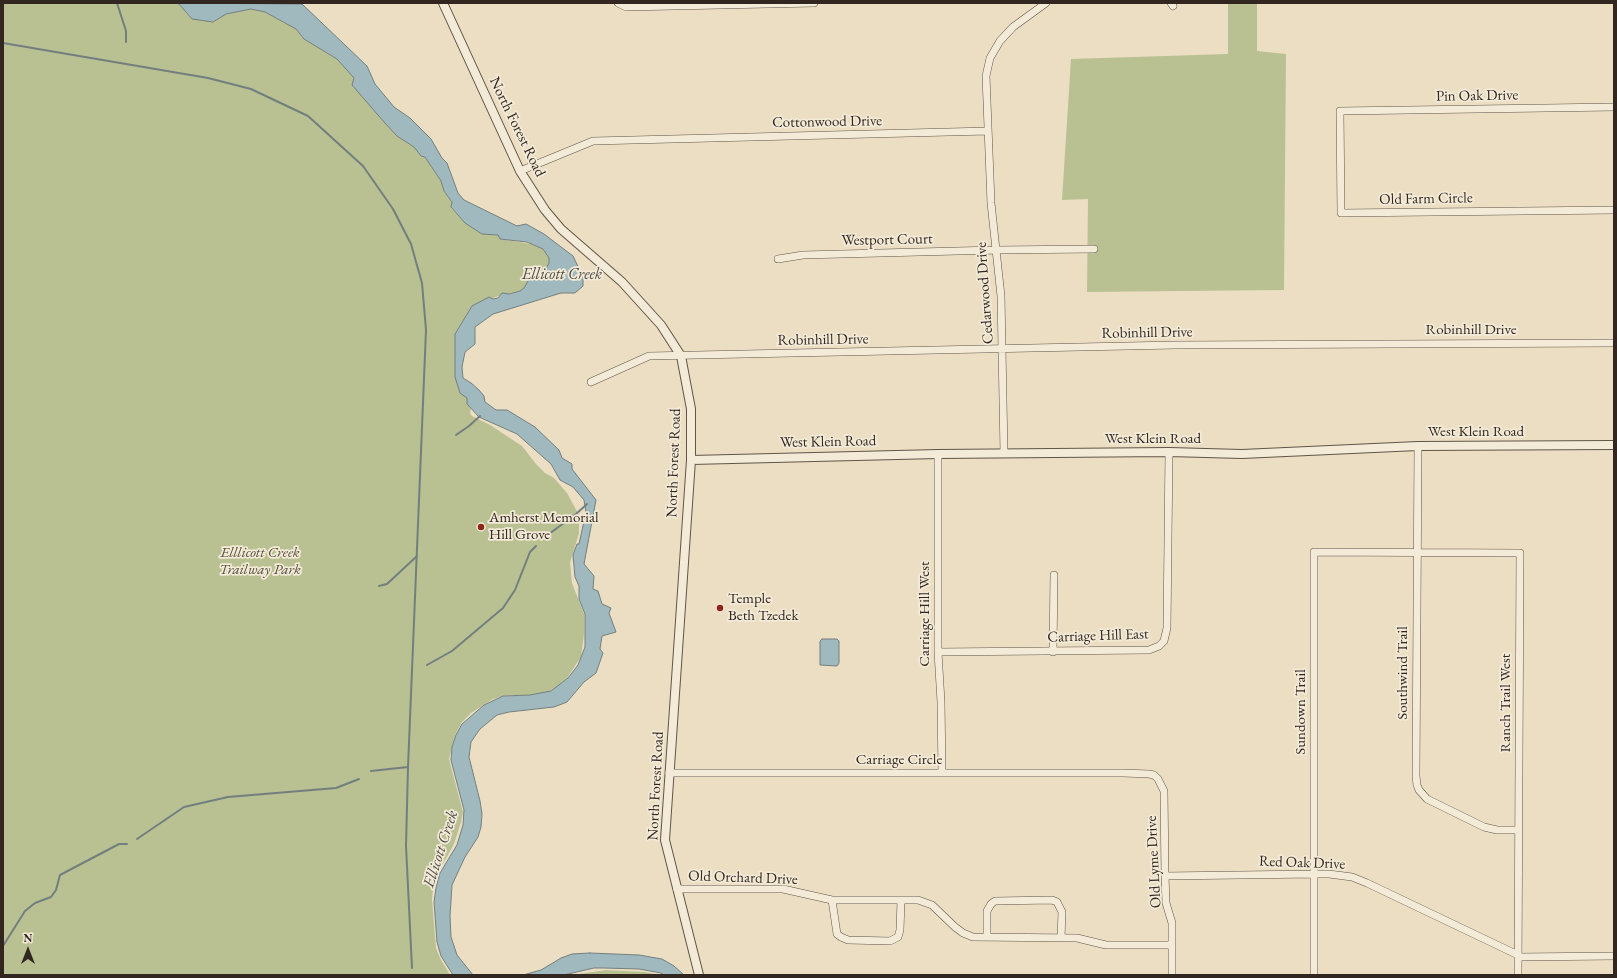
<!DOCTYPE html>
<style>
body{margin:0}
#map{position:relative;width:1617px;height:978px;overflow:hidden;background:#ecdec2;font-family:"EB Garamond",serif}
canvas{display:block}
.frame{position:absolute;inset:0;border:4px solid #322720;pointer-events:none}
.north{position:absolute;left:8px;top:930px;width:40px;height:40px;-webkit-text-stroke:3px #f3ead7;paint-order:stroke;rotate:0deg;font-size:11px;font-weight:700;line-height:16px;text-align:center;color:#322720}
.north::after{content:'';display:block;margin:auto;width:14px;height:18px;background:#322720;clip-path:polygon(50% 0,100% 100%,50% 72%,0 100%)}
</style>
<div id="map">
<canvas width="1617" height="978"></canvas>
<div class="frame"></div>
<div class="north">N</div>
</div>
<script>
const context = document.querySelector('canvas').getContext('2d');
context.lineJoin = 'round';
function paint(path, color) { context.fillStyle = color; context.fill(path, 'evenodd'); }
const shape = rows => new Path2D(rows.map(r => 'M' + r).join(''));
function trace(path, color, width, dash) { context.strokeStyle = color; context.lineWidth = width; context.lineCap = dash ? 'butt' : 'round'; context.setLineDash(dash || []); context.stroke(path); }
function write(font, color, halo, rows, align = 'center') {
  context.font = font + ' "EB Garamond",serif'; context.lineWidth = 3.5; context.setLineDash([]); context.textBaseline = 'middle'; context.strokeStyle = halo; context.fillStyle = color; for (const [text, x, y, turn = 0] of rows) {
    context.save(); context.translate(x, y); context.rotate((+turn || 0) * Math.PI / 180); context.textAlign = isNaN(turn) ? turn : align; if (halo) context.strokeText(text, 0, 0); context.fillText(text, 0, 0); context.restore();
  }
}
paint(shape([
 [3,3,178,3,188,15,213,22,226,14,250,9,265,12,296,29,304,39,337,59,354,78,353,85,384,122,397,136,414,147,421,156,425,157,441,181,444,191,452,202,451,208,465,223,482,234,499,235,500,239,531,244,543,249,549,258,549,263,545,271,541,275,528,281,524,288,520,291,501,295,472,306,455,334,455,377,467,398,467,404,471,408,470,413,472,416,490,425,522,446,536,464,545,473,554,478,567,493,579,515,579,533,570,563,572,583,584,614,584,634,581,657,567,678,557,687,548,692,531,695,506,695,493,699,471,713,462,722,455,735,449,759,463,812,461,822,454,844,439,871,433,889,432,900,436,948,440,958,450,975,3,975],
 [1228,3,1257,3,1257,51,1286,54,1284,290,1087,292,1088,199,1062,200,1071,59,1228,54],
 [606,970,645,972,660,975,571,975]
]), '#b9c192');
const water = shape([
 [178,3,302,4,367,66,375,84,394,107,410,118,431,139,442,158,447,163,458,193,464,200,517,226,526,224,544,234,573,256,583,277,583,286,575,293,561,293,493,314,475,327,475,344,465,352,462,367,463,378,471,383,479,390,484,396,485,402,496,410,507,410,535,427,559,450,562,458,572,464,572,469,596,500,584,564,594,576,593,589,598,591,602,604,611,608,609,613,616,632,602,636,600,649,603,653,596,673,584,682,567,702,554,707,509,712,497,715,480,729,471,742,469,757,480,801,482,814,481,827,478,837,465,857,452,885,450,916,451,937,457,955,473,975,453,975,441,956,437,942,434,902,436,888,440,873,457,845,463,825,464,810,451,760,452,747,456,735,462,724,484,705,503,696,530,695,551,691,568,678,578,665,585,647,585,614,579,599,579,586,575,577,573,555,577,544,579,544,586,512,584,500,573,487,560,480,551,464,517,434,479,417,467,404,467,398,460,393,455,377,455,334,472,306,489,297,493,299,498,298,502,293,509,294,520,291,524,288,528,281,541,275,545,271,549,263,549,258,543,249,527,242,500,239,498,235,482,234,465,223,451,207,452,202,444,191,441,181,425,157,421,156,414,147,397,136,384,122,352,85,354,78,337,59,304,39,296,29,265,12,251,9,226,14,213,22,192,19,178,3],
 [822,639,837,639,839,641,839,663,837,666,820,665,820,641,822,639],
 [590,953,639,955,662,959,674,966,684,975,664,975,661,973,639,969,603,968,594,968,564,975,523,975,541,970,561,958,572,954,590,953]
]);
paint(water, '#9fb9be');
trace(water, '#737f7f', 1);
trace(shape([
 [117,3,126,31,126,42],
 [3,43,208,78,251,89,308,116,363,166,393,209,411,244,422,283,426,330,408,767,406,846,412,968],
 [456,435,469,426,480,416],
 [549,534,576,514,587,504],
 [379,586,387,584,417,556],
 [427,665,452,651,503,608,515,590,530,552,536,546],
 [371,771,408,767],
 [137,839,184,807,228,797,336,788,359,779],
 [3,946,25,911,35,903,51,897,56,890,60,875,119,844,127,844]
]), '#737f7f', 2);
const minor = shape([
 [618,3,626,7,814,3],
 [1171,3,1173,6],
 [1614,107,1340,111,1341,213,1614,210],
 [520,171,593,141,988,131],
 [778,259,803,255,996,250,1094,249],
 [591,382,649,356,1175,345,1614,343],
 [1418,446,1416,776,1417,785,1419,790,1427,799,1484,827,1497,830,1518,830],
 [1004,453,1001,296,991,203,986,76,990,58,1000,41,1013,27,1046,3],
 [938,454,938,652,941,702,942,773],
 [938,652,1149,650,1159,646,1164,641,1167,628,1169,452],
 [1053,652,1054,575],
 [669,773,1123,773,1149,774,1154,775,1158,779,1164,791,1165,876,1166,903,1172,923,1172,975],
 [1165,876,1314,874,1329,874,1352,877,1367,883,1518,955],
 [677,889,783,889,832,900,918,900,932,905,955,927,963,933,973,937,1077,938,1106,945,1172,945],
 [832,900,837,934,841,937,848,940,890,941,898,937,900,930,901,900],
 [987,937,987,911,991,904,995,901,1052,900,1057,902,1062,912,1061,938],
 [1518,957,1614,956],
 [1314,975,1314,552,1520,553,1518,975]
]);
const tertiary = shape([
 [443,3,520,171,545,210,561,229,622,282,661,325,681,356,691,409,691,460,665,840,699,975],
 [691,460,938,454,1169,452,1242,454,1418,446,1614,445]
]);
trace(minor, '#605548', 8);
trace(tertiary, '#605548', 10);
trace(minor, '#f3ead7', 7);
trace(tertiary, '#f3ead7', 8);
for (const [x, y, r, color] of [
 [481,527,4,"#8f2418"],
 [720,608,4,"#8f2418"]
]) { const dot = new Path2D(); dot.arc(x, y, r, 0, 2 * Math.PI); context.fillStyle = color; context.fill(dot); trace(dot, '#f3ead7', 1.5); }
write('15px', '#322720', '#f3ead7', [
 ["Pin Oak Drive",1477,96,-1],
 ["Cottonwood Drive",827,122,-1],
 ["North Forest Road",517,127,64],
 ["Old Farm Circle",1426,199,-1],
 ["Westport Court",887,240,-1],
 ["Cedarwood Drive",985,293,-94],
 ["Robinhill Drive",1471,330],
 ["Robinhill Drive",1147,333,-1],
 ["Robinhill Drive",823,340,-1],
 ["West Klein Road",1476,432],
 ["West Klein Road",1153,439],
 ["West Klein Road",828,442,-1],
 ["North Forest Road",674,463,-88],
 ["Carriage Hill West",925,614,-90],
 ["Carriage Hill East",1098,636,-2],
 ["Southwind Trail",1403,673,-90],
 ["Ranch Trail West",1506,703,-90],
 ["Sundown Trail",1301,712,-90],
 ["Carriage Circle",899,760],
 ["North Forest Road",656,786,-87],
 ["Old Lyme Drive",1154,862,-93],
 ["Red Oak Drive",1302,863,2],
 ["Old Orchard Drive",743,878,2]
]);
write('15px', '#322720', '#f3ead7', [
 ["Amherst Memorial",489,518],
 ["Hill Grove",489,535],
 ["Temple",728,599],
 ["Beth Tzedek",728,616]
], 'left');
write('italic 15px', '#544e3c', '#f3ead7', [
 ["Elllicott Creek",260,553],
 ["Trailway Park",260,570]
]);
write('italic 16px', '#4d4c48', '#f3ead7', [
 ["Ellicott Creek",562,275],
 ["Ellicott Creek",441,849,-72]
]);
</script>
